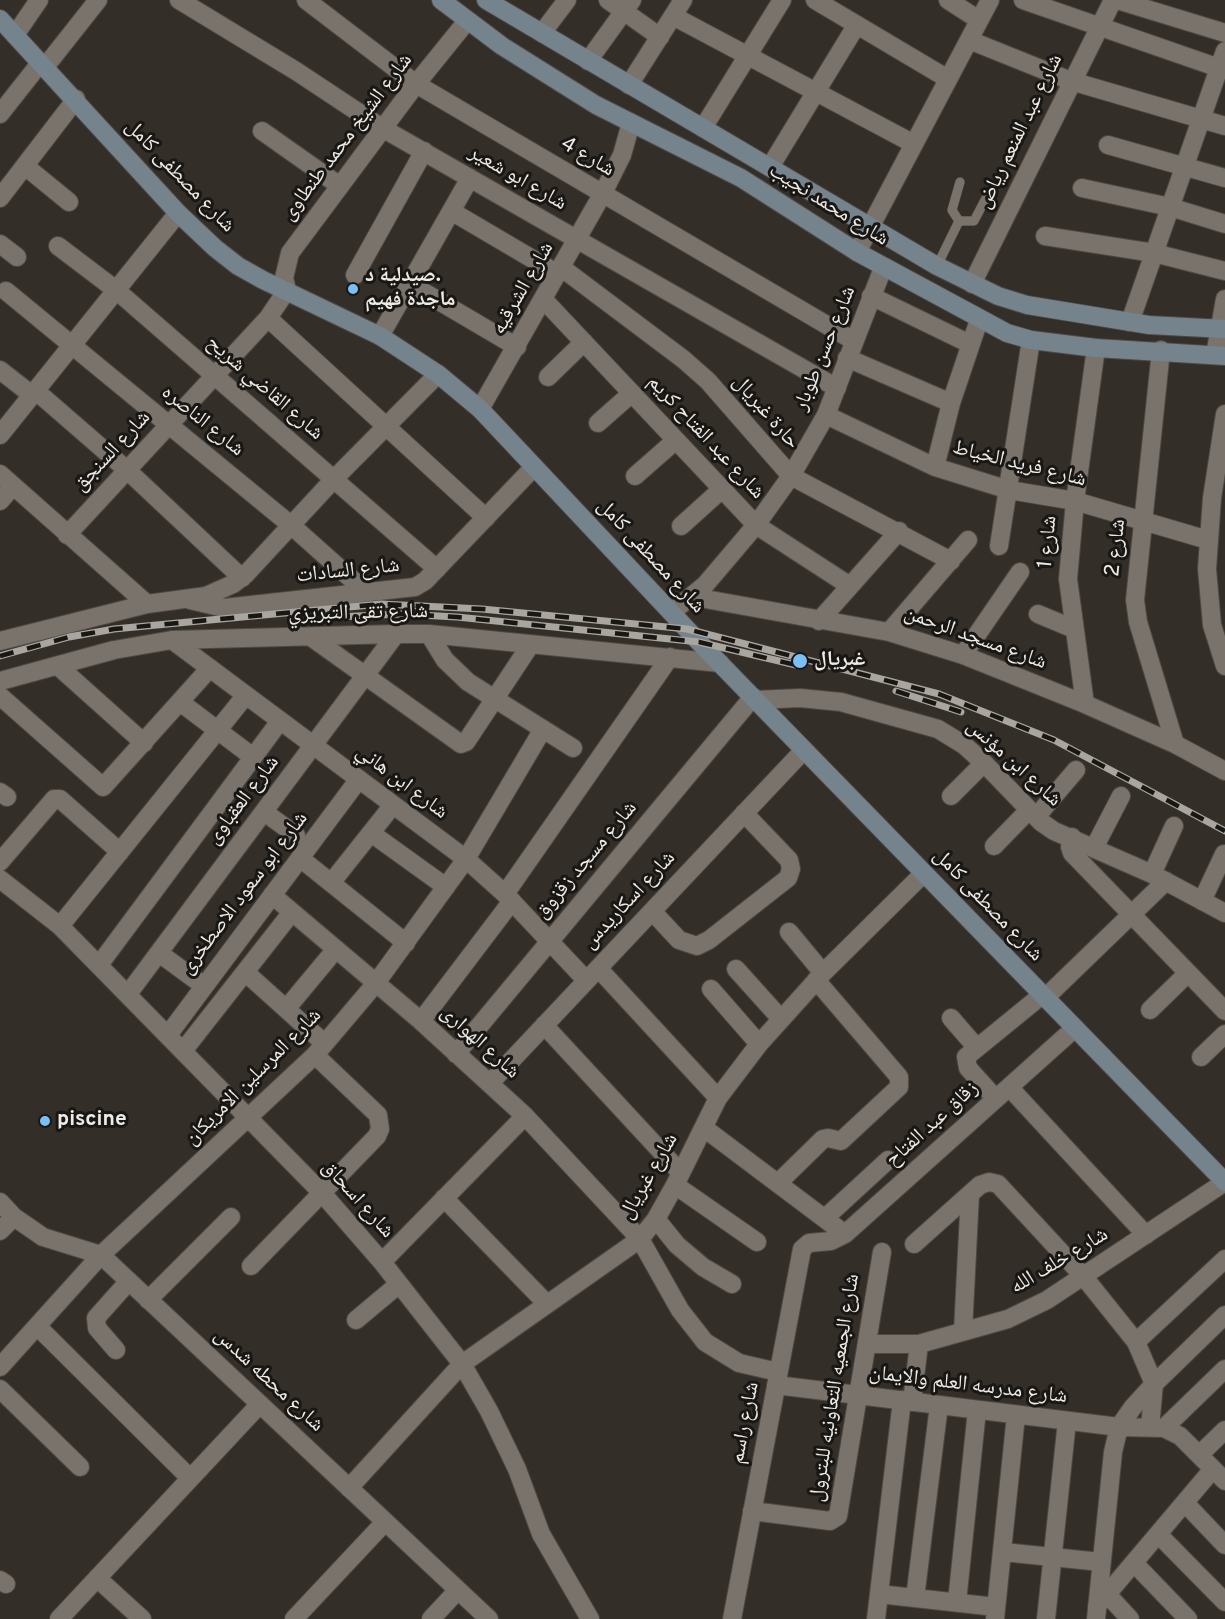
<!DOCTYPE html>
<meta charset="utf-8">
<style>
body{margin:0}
canvas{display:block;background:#332e27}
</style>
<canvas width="1225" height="1619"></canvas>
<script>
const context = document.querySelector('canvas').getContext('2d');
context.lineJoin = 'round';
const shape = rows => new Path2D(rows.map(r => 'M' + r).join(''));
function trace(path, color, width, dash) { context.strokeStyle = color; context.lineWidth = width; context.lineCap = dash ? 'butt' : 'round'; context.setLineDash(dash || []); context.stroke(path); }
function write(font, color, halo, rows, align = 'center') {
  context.font = font + ' Overpass,"Noto Naskh Arabic",sans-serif'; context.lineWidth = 6; context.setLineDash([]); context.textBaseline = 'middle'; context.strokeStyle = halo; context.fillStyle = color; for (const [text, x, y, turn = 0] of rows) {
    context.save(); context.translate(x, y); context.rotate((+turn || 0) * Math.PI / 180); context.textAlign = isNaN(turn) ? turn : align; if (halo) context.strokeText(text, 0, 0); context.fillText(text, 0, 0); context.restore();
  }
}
const lane = shape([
 [960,182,952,210,959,221,974,221,986,198],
 [937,266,959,221]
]);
const street = shape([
 [179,0,296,71,382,128,837,388],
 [306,0,416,84,854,341],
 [608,0,660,37],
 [815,0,948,79],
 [948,0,979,20],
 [1023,0,1225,70],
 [1117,0,1225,33],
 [673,16,914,144],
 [542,33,567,0],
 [15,35,39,0],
 [969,40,1071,81,1225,126],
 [588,61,632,0],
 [45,67,98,0],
 [629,85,683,0],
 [0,114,41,62],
 [703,128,782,0],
 [262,131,340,186],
 [1108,145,1225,178],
 [25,166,69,202],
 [770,167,856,26],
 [1082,188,1170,207,1225,224],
 [0,198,76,99],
 [451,211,558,274],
 [1045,236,1154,253,1225,271],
 [0,244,17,257],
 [58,246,116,290,437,569],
 [857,252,990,0],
 [562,268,683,359,708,381,791,476,951,561],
 [355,275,424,151],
 [410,284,517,347],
 [972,284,1113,0],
 [6,291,292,526,366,592],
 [871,296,970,344],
 [544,300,756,525,850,586],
 [268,318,486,518],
 [1130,322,1225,51],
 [380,336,470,178],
 [1161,350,1135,600,1138,622,1175,744],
 [1215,355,1225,299],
 [847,358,951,403],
 [0,370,32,395],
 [548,377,584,342],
 [36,391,127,470,242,578],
 [480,409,603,193,622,155,631,123],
 [1225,414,1212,498,1207,569,1212,625,1225,666],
 [826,415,935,467,1009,490,1075,501,1208,540],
 [598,423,632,393],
 [0,435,178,213],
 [935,467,951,403,979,320],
 [0,474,147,604],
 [635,476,676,440],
 [0,501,13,486],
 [681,526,722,489],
 [67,535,268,318,287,290,284,278,290,253,416,84,467,21],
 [999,546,1031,340],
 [694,597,889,632,963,655,1085,704,1175,744,1225,771],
 [190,600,224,608,415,587,425,581,534,467],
 [672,612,705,585,756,525,791,476,826,415,883,268],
 [1038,614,1074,629],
 [819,621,899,531],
 [889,632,968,540],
 [429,634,445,660,468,682,573,748],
 [311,637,461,744,466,742,531,644],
 [172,640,466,859,505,894,586,980],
 [0,641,147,604,206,596,233,584,246,574,334,479,438,374],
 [963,655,1020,572],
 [58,666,144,743],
 [0,681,114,650,172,640,396,634,429,634,720,663],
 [0,696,103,787,210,668],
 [755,700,800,698,841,702,938,729,964,745,984,763,1041,822,1054,831,1152,874,1225,913],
 [180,702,253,757],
 [1085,704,1068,579,1075,501,1096,348],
 [0,792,7,797],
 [951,796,984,763],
 [264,812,296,835],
 [1036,817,1076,770],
 [371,833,446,887],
 [1072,837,1070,847,1072,853,1225,1011],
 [994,846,1029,810],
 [1094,848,1121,796],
 [300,858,406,943],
 [0,862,54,799,60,799,120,852],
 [1152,874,1174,826],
 [0,879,60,926,322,1193,382,1262,462,1364,489,1411,517,1469,541,1534,590,1619],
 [331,883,393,805],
 [505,894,670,657],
 [272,895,421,1021,525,1116,640,1239,680,1310,705,1342,739,1363,778,1372],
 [1202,901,1224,854],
 [652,911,679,940,697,946,709,940,788,878,791,869,789,860,744,813],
 [60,926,246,695],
 [789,932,823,973],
 [159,953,204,986],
 [99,965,280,721],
 [598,968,718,1098],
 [736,969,781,1019],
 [245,972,324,1043],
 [711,989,759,1044],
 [128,994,396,634],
 [1045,998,1166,881],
 [286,1009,336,949],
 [1150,1010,1188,973],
 [951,1018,977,1048],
 [421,1021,512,901],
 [544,1025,681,1173],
 [168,1035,359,779],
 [183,1051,292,912],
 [456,1054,753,697],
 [1201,1057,1225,1034],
 [490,1083,804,750],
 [1009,1087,1146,1235],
 [996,1099,968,1068,966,1057,1042,995],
 [704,1128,845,1234],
 [778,1183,823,1139,828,1138,841,1141,899,1087,899,1077,816,980],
 [675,1185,757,1242],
 [444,1198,547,1304],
 [0,1202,14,1217,43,1237,101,1255,489,1619],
 [825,1218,888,1160],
 [656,1219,677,1245,703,1267,732,1284],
 [0,1231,14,1217],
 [914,1244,980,1185,989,1182,998,1184,1084,1277,1136,1342,1154,1384,1150,1427],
 [382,1262,525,1116],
 [251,1266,377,1136,380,1129,378,1115,315,1055],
 [148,1300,231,1217],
 [356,1320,399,1284],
 [37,1326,190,1478],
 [963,1331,970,1194],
 [1136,1342,1225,1259],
 [867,1344,919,1344,1008,1319,1047,1300,1225,1182],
 [116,1350,97,1328,96,1318,129,1281],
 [0,1367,101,1255,315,1055,376,983,466,859,543,729],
 [776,1385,1119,1427,1164,1428,1180,1436,1225,1481],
 [0,1389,80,1467],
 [912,1402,919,1344],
 [1164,1428,1225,1369],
 [1199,1455,1225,1430],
 [349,1488,462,1364,640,1239,656,1219,675,1185,718,1098,759,1044,823,973,924,873],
 [1185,1503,1225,1545],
 [752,1511,830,1521,838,1516,882,1252],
 [1158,1534,1225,1602],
 [1003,1552,1101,1562],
 [1134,1563,1188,1619],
 [97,1578,142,1619],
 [0,1580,6,1584],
 [879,1594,996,1607],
 [1107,1594,1130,1619],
 [915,1598,939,1405],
 [957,1602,977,1410],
 [1097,1606,1213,1469],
 [59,1619,260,1404],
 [294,1619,385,1522],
 [431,1619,458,1590],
 [732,1619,802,1249,809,1243,831,1241,845,1234,1075,1028],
 [876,1619,902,1400],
 [995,1619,1016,1415],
 [1046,1619,1067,1421],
 [1096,1619,1113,1452,1119,1427,1133,1407,1154,1384,1225,1315]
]);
const secondary = shape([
 [441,0,502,46,596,105,741,178,857,252,1007,333,1031,340,1096,348,1225,356],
 [486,0,937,266,998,296,1027,305,1149,325,1225,329],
 [0,19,178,213,215,248,238,266,263,280,380,336,438,374,480,409,699,642,1225,1182]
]);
trace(lane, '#4e4943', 10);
trace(street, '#4e4943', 20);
trace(secondary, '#4e4943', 20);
trace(lane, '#7a736c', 9);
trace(street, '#7a736c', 18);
trace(secondary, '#75838d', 18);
const rail = shape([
 [336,617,400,614,457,617,699,642,800,666],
 [0,656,69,637,114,629,381,604,482,609,687,629,939,694,1054,740,1225,831],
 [896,691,961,712]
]);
trace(rail, '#a9a59f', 7);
trace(rail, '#191714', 4.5, [14]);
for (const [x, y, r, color] of [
 [353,289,6,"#7abff8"],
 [800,661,8,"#7abff8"],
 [45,1121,6,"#7abff8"]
]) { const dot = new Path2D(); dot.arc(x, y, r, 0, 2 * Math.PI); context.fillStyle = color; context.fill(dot); trace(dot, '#191714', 2); }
write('21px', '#eeeae6', '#191714', [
 ["شارع عبد المنعم رياض",1021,132,-64],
 ["شارع الشيخ محمد طنطاوى",348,138,-53],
 ["شارع 4",587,158,30],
 ["شارع مصطفى كامل",179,177,46],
 ["شارع ابو شعير",517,179,30],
 ["شارع محمد نجيب",828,206,32],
 ["شارع الشرقيه",524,289,-60],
 ["شارع حسن طوبار",826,349,-68],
 ["شارع القاضي شريح",264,389,41],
 ["حارة غبريال",765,413,49],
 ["شارع الناصره",202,422,39],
 ["شارع عبد الفتاح كريم",705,438,47],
 ["شارع السنجق",113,452,-47],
 ["شارع فريد الخياط",1019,465,14],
 ["شارع 1",1049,542,-85],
 ["شارع 2",1117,548,-84],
 ["شارع مصطفى كامل",650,557,47],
 ["شارع السادات",348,572,-6],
 ["شارع تقى التبريزي",358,614,-1],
 ["شارع مسجد الرحمن",975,639,20],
 ["شارع ابن مؤنس",1013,764,42],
 ["شارع ابن هاني",401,783,37],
 ["شارع العقباوى",244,801,-53],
 ["شارع مسجد زقزوق",587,861,-50],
 ["شارع ابو سعود الاصطخرى",245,894,-53],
 ["شارع اسكاريدس",630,901,-47],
 ["شارع مصطفى كامل",987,906,46],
 ["شارع الهوارى",479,1043,42],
 ["شارع المرسلين الامريكان",254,1078,-45],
 ["زقاق عبد الفتاح",933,1125,-42],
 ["شارع غبريال",650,1177,-60],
 ["شارع اسحاق",357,1200,48],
 ["شارع خلف الله",1060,1262,-31],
 ["شارع محطه شدس",268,1381,43],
 ["شارع مدرسه العلم والايمان",968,1386,7],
 ["شارع الجمعيه التعاونيه للبترول",836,1388,-81],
 ["شارع راسم",746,1423,-79]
]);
write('bold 21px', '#eeeae6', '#191714', [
 ["صيدلية د.",365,277],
 ["ماجدة فهيم",365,301],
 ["غبريال",814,661],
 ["piscine",57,1121]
], 'left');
</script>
